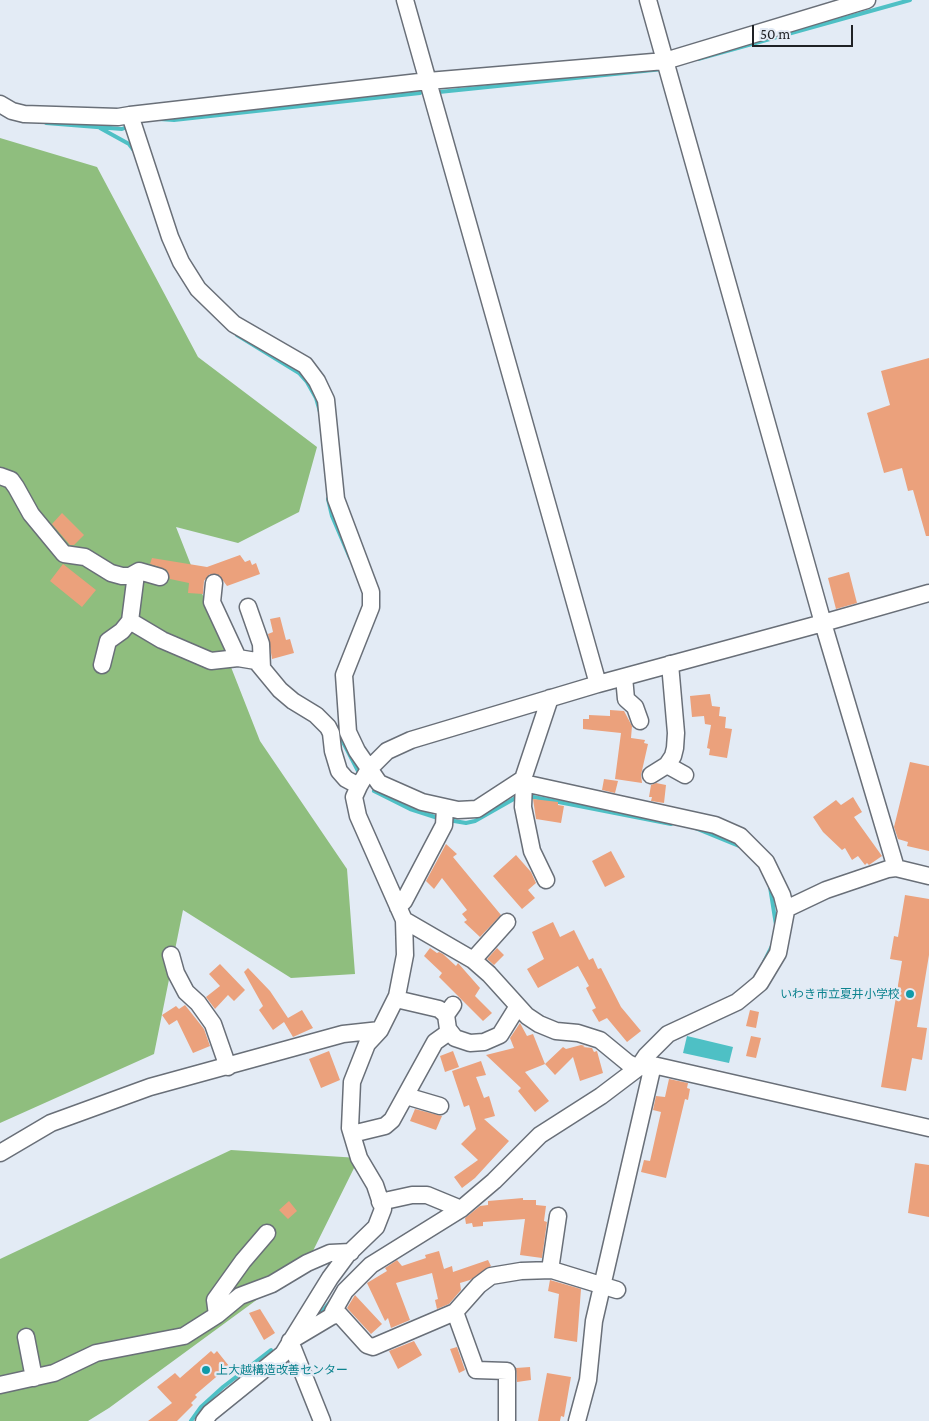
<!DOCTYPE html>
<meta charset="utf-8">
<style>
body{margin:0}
#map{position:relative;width:929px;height:1421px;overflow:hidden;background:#e3ebf5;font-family:"Crimson Pro",serif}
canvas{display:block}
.scale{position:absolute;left:752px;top:25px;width:101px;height:22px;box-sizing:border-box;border:2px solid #1f2125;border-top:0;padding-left:6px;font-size:15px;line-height:18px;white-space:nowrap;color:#1f2125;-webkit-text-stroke:4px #e3ebf5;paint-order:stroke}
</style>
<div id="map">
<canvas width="929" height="1421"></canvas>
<div class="scale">50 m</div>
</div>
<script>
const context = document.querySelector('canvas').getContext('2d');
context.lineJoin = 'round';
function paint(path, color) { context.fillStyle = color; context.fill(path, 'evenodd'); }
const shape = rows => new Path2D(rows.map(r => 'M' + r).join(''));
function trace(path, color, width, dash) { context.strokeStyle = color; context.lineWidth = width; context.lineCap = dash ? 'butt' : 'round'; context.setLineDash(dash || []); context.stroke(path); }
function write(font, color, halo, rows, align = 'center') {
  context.font = font + ' "Crimson Pro","Noto Sans JP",serif'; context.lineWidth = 4.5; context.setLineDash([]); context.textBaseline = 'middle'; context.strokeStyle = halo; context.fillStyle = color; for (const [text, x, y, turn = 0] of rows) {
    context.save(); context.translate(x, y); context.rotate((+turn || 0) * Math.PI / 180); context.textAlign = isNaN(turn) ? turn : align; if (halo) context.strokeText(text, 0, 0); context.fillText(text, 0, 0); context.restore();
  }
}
paint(shape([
 [0,138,97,167,198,357,317,447,299,512,238,543,176,527,260,741,347,869,355,974,291,978,183,910,154,1054,0,1123],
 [231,1150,359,1158,307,1263,109,1408,88,1421,0,1421,0,1259]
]), '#8fbe7e');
paint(shape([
 [687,1036,733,1047,729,1063,683,1053]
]), '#4ec0c5');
trace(shape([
 [698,59,910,0],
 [439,92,663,69],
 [159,119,174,120,420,93],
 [46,123,122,129,130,126],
 [100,128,129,144,135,152],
 [237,335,299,373,307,382,316,398,320,412],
 [328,499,332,516,350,558],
 [342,735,343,742,358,771],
 [374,791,410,809,441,819],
 [528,796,671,824],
 [448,820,466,823,475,821,519,796],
 [695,828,739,846],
 [770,887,776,925],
 [764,962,773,944],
 [319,1315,331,1301],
 [191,1421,201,1407,223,1387,271,1350]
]), '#4ec0c5', 4);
paint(shape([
 [929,358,929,536,926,536,913,490,908,491,902,468,884,473,867,413,890,405,881,371],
 [62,513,84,535,74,545,70,545,52,524],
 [240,555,245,562,250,560,252,565,256,563,260,574,227,586,219,575,210,574,204,581,203,594,188,593,189,583,170,579,167,570,150,564,152,558,207,567],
 [63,564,96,590,82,607,50,581],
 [849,572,857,603,836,609,828,578],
 [280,617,286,640,290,639,294,653,272,659,268,634,273,632,270,619],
 [710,694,712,706,720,707,719,716,726,717,725,728,732,729,727,758,709,755,710,749,707,748,711,725,705,724,704,716,692,717,690,696],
 [610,710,624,711,632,726,631,738,645,740,644,743,648,744,641,775,642,783,615,779,621,733,583,729,583,719,589,719,589,715,610,716],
 [910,762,929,766,929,851,907,846,908,842,898,839,894,827],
 [604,779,618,781,615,793,602,790],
 [656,783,666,785,664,803,651,801,652,797,649,797,651,785],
 [853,797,862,812,854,817,882,856,869,865,867,863,865,865,858,856,852,860,845,848,842,850,823,832,813,817,836,800,841,805],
 [533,799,558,802,558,805,564,806,561,823,536,819],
 [446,844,457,854,453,857,501,915,480,937,464,922,467,920,462,914,467,910,442,878,434,889,426,881],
 [611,851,625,877,605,887,592,861],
 [516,855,531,872,536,883,528,890,535,898,522,909,493,876],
 [905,895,929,899,929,955,917,1027,927,1028,922,1060,912,1058,906,1091,881,1087,902,961,890,959,894,936,898,937],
 [553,922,560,937,574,930,589,960,593,958,598,969,601,968,621,1007,641,1031,627,1042,607,1018,599,1022,592,1010,596,1008,586,988,589,986,578,966,538,988,527,969,544,959,532,932],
 [430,948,437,953,439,952,443,954,456,966,458,963,480,988,475,996,492,1013,483,1021,439,977,442,973,424,956],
 [497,948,504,955,494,965,487,959],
 [220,964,245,990,234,1001,228,995,215,1009,206,997,220,986,209,974],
 [248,968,270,991,288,1018,302,1010,313,1028,293,1037,284,1022,273,1030,259,1010,263,1006,244,972],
 [185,1005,204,1029,210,1046,193,1053,177,1020,169,1025,162,1015,176,1006,179,1009],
 [750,1010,759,1012,756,1028,746,1026],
 [520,1023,527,1036,533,1034,545,1064,563,1047,566,1049,581,1045,585,1046,583,1047,592,1048,594,1052,597,1051,603,1073,580,1081,573,1057,555,1075,545,1064,525,1072,549,1101,535,1112,518,1091,521,1088,486,1055,514,1048,510,1038],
 [751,1036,761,1038,756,1058,746,1056],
 [329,1051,340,1080,321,1088,309,1059],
 [453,1051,459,1067,445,1072,440,1056],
 [481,1061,486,1075,476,1077,484,1098,489,1096,495,1116,484,1119,509,1141,475,1178,462,1188,454,1177,478,1160,461,1144,476,1129,469,1105,464,1107,452,1071],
 [669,1079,688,1083,687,1088,690,1089,688,1100,685,1099,666,1178,641,1172,644,1160,650,1161,661,1112,653,1110,656,1096,665,1097],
 [415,1109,442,1116,436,1130,410,1121],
 [915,1163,929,1165,929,1217,908,1213],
 [523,1198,523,1200,536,1200,536,1205,546,1206,544,1221,547,1222,542,1258,520,1255,525,1219,483,1222,483,1226,473,1227,472,1223,466,1224,465,1218,480,1206,488,1205,488,1201],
 [289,1201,297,1211,288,1219,279,1210],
 [439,1251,444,1269,452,1266,453,1272,488,1260,491,1266,470,1280,460,1283,461,1290,449,1304,437,1309,435,1300,438,1299,432,1273,396,1283,410,1320,391,1328,388,1318,385,1321,367,1283,387,1271,385,1268,397,1260,402,1266,426,1258,425,1255],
 [550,1280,581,1289,577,1342,554,1338,559,1294,548,1291],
 [355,1295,382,1324,371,1334,347,1308],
 [260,1309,275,1333,264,1340,249,1313],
 [414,1341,422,1355,398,1369,389,1351],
 [457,1347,465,1370,459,1373,450,1349],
 [211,1351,214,1354,217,1351,229,1366,195,1395,197,1397,191,1403,193,1405,177,1421,148,1421,172,1403,157,1387,175,1373,180,1378],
 [530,1367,531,1380,517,1382,516,1368],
 [547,1373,571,1377,564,1417,561,1416,560,1421,538,1421]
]), '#eba17c');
const minor = shape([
 [648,0,823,623,929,593],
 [0,104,12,111,24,114,118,117,130,115,170,237,181,262,198,289,234,324,305,365,317,381,326,400,336,499,371,592,371,607,344,675,348,732,357,751,379,783,422,802,458,810,477,809,523,779,550,698],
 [130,115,428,81,665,61,867,0],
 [0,476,11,480,16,487,31,514,64,554,85,557,111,573,122,576,130,576,139,571,160,577],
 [136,574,130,621,162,640,211,661,238,658,256,661,280,690,293,701,316,715,328,727,331,733,333,751,339,771,346,779,359,786],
 [214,583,212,602,238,658],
 [248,607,261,644,262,668],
 [102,665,108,641,122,631,130,621],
 [624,677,626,699,635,707,640,721],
 [598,684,823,623,896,868],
 [667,765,685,775],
 [651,775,667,765,673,756,675,748,676,733,670,664],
 [524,783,523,807,532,851,546,880],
 [398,907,404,901,444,825,445,808],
 [786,909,826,890,888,869,896,868,929,876],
 [404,920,473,960,489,974,527,1016,539,1024,556,1031,578,1033,600,1040,628,1063,638,1068,653,1065,929,1128],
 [171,955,176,973,186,992,198,1003,213,1024,228,1067],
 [473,960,507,922],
 [396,999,439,1009,446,1015],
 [453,1005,446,1015,448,1029,455,1038,470,1043,484,1042,500,1035,518,1006],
 [406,1096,440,1106],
 [352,1134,385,1126,392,1120,435,1042,449,1032],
 [0,1153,51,1123,150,1087,343,1034,380,1030],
 [380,1202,412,1195,427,1195,461,1209],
 [550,1270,558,1216],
 [333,1312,345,1291,371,1265,461,1209,494,1181,540,1135,601,1096,638,1068,646,1056,668,1034,737,1002,748,993,760,983,778,953,786,911,782,895,766,862,740,836,715,825,519,782],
 [455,1312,476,1370,507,1371,507,1421],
 [217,1315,215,1300,243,1261,267,1233],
 [26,1337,34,1378],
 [0,1385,54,1373,96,1353,184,1336,217,1315,240,1296,272,1284,307,1263,330,1253,351,1252],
 [204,1421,210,1413,283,1354,330,1278,347,1255,376,1227,383,1209,375,1185,359,1158,350,1128,352,1082,367,1044,380,1030,397,996,405,955,404,920,358,816,354,797,359,786,369,769,387,751,411,740,598,684,405,0],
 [322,1421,290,1341,332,1316,339,1314,367,1345,373,1347,455,1312,479,1285,491,1276,521,1271,552,1270,617,1290],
 [577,1421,588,1380,594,1321,653,1065]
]);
trace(minor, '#696f78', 19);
trace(minor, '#fff', 16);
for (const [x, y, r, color] of [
 [910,994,5,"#0f9aa8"],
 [206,1370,5,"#0f9aa8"]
]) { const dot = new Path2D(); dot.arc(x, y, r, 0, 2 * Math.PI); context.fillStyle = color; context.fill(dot); trace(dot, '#e3ebf5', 2); }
write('12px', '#0d838f', '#e3ebf5', [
 ["いわき市立夏井小学校",900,994],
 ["上大越構造改善センター",216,1370,"left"]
], 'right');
</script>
